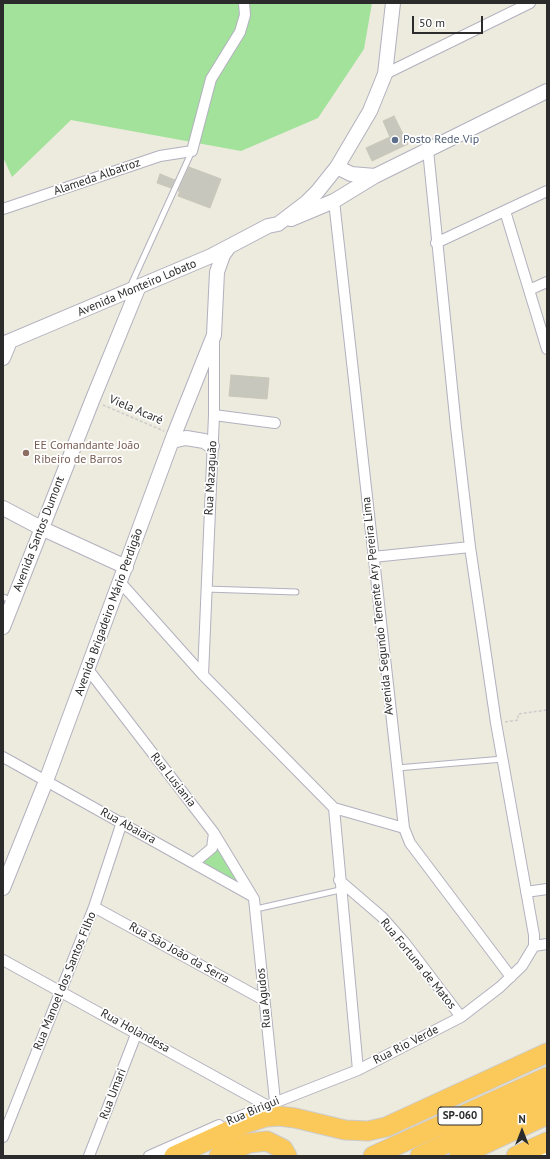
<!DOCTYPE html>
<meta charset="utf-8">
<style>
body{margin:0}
#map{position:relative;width:550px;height:1159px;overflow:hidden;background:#edeade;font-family:"PT Sans",sans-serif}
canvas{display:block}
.frame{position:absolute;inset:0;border:4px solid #2b2b2b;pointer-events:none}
.north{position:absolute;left:502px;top:1111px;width:40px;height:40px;-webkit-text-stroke:3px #fff;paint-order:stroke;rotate:0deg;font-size:11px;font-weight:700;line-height:16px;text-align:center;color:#2b2b2b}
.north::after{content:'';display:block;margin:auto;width:14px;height:18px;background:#2b2b2b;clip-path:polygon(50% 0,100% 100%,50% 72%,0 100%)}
.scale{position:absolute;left:412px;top:16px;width:71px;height:18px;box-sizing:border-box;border:2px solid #2b2b2b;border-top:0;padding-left:5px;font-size:12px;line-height:14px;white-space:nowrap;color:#2b2b2b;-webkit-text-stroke:3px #fff;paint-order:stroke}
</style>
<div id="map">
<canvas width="550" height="1159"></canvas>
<div class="frame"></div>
<div class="north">N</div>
<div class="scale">50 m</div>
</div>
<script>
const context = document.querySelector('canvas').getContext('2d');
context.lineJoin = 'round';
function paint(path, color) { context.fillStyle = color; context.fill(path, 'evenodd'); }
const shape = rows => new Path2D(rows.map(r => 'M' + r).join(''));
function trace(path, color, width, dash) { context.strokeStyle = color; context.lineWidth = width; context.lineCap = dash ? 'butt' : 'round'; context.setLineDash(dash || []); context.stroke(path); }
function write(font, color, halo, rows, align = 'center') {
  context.font = font + ' "PT Sans",sans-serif'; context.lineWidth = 3.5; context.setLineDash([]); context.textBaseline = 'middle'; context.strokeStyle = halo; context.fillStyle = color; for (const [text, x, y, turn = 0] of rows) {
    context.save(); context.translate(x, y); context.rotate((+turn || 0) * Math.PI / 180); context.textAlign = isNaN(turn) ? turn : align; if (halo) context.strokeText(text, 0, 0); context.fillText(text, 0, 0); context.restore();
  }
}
paint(shape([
 [3,3,372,3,364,49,318,118,241,151,71,120,12,177,3,157],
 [216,840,241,886,197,862,212,856,216,849]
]), '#a2e29b');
const building = shape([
 [394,116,408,144,372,161,366,148,390,137,383,121,394,116],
 [189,167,221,179,210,208,178,196,180,191,178,191,189,167],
 [160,174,175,180,171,188,157,183,160,174],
 [231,375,269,378,267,399,229,396,231,375]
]);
paint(building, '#c8c7bd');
trace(building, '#c8c7b7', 1);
const lane = shape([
 [130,287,192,151],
 [206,589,296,592],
 [3,597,13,601],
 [397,768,503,759],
 [256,909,340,890]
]);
const street = shape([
 [385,74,530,3],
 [334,201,404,828,410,843,511,977],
 [3,209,160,156,192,151,211,79,240,32,245,15,244,3],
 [505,211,547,349],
 [436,243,547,191],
 [529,290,547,282],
 [214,415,275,423],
 [373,557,470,547],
 [120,582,203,675,334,808,404,828],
 [87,668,214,833,254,899,275,1101],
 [203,675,214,415,214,340],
 [3,757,252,896],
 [334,808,358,1070],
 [194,863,212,848,214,833],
 [339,880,382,917,405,943,461,1017],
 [526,892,547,889],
 [94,907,264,1000],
 [534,946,547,944],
 [3,960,266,1105],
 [233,1119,358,1070,461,1017,500,987,522,966,534,946,534,935,496,723,470,547,456,427,428,150],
 [3,1137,94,907,122,822],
 [89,1156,137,1032],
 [149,1156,219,1125]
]);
const secondary = shape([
 [337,167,351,174,375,176],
 [291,219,334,201,375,176,547,91],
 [3,344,211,256,268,226,278,224,307,202,317,192,337,167,370,111,385,74,393,3],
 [3,358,10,341],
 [172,441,186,438,204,441,212,446],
 [3,508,41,528,126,567],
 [3,627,92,401,139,286],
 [3,888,46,781,174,435,214,335,217,272,223,255,228,248],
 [541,1156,547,1153]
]);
const highway = shape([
 [174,1156,244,1124,266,1117,279,1116,295,1118,345,1130,368,1131,386,1127,547,1053],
 [219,1156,249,1143,267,1141,283,1149,287,1156],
 [373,1156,547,1077],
 [420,1156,547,1096],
 [459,1156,547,1115],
 [516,1156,547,1142]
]);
trace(lane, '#b2b1bf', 7);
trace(street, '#b2b1bf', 12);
trace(secondary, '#b2b1bf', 16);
trace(highway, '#ccc', 21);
trace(shape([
 [103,405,164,431],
 [505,722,518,720,518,714,547,710]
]), '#ccc', 1.5, [3, 2]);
trace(lane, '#fff', 5);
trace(street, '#fff', 10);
trace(secondary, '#fff', 14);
trace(highway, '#fbc85a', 19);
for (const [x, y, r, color] of [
 [395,140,4,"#5c6f8a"],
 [26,453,4,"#8d6e63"]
]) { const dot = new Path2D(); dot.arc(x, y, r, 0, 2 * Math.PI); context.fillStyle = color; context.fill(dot); trace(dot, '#fff', 1.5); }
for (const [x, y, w] of [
 [460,1116,44]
]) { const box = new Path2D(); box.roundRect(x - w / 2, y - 9, w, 18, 3); context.fillStyle = '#fff'; context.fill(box); trace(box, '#2b2b2b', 1); }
write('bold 11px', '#2b2b2b', null, [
 ["SP-060",460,1116]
]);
write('12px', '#4e5e75', '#fff', [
 ["Posto Rede Vip",403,140]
], 'left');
write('12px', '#2b2b2b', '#fff', [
 ["Alameda Albatroz",97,177,-19],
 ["Avenida Monteiro Lobato",137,288,-23],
 ["Viela Acaré",136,410,23],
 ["Rua Mazaguão",211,478,-87],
 ["Avenida Santos Dumont",39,534,-69],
 ["Avenida Segundo Tenente Ary Pereira Lima",378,606,-96],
 ["Avenida Brigadeiro Mário Perdigão",109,612,-70],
 ["Rua Lusiania",173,780,52],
 ["Rua Abaiara",128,826,29],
 ["Rua São João da Serra",179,953,29],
 ["Rua Fortuna de Matos",418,964,51],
 ["Rua Manoel dos Santos Filho",65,981,-68],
 ["Rua Agudos",264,998,-96],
 ["Rua Holandesa",135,1031,29],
 ["Rua Rio Verde",406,1045,-27],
 ["Rua Umari",113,1094,-69],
 ["Rua Birigui",253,1111,-23]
]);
write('12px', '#785e54', '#fff', [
 ["EE Comandante João",34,446],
 ["Ribeiro de Barros",34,460]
], 'left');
</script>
